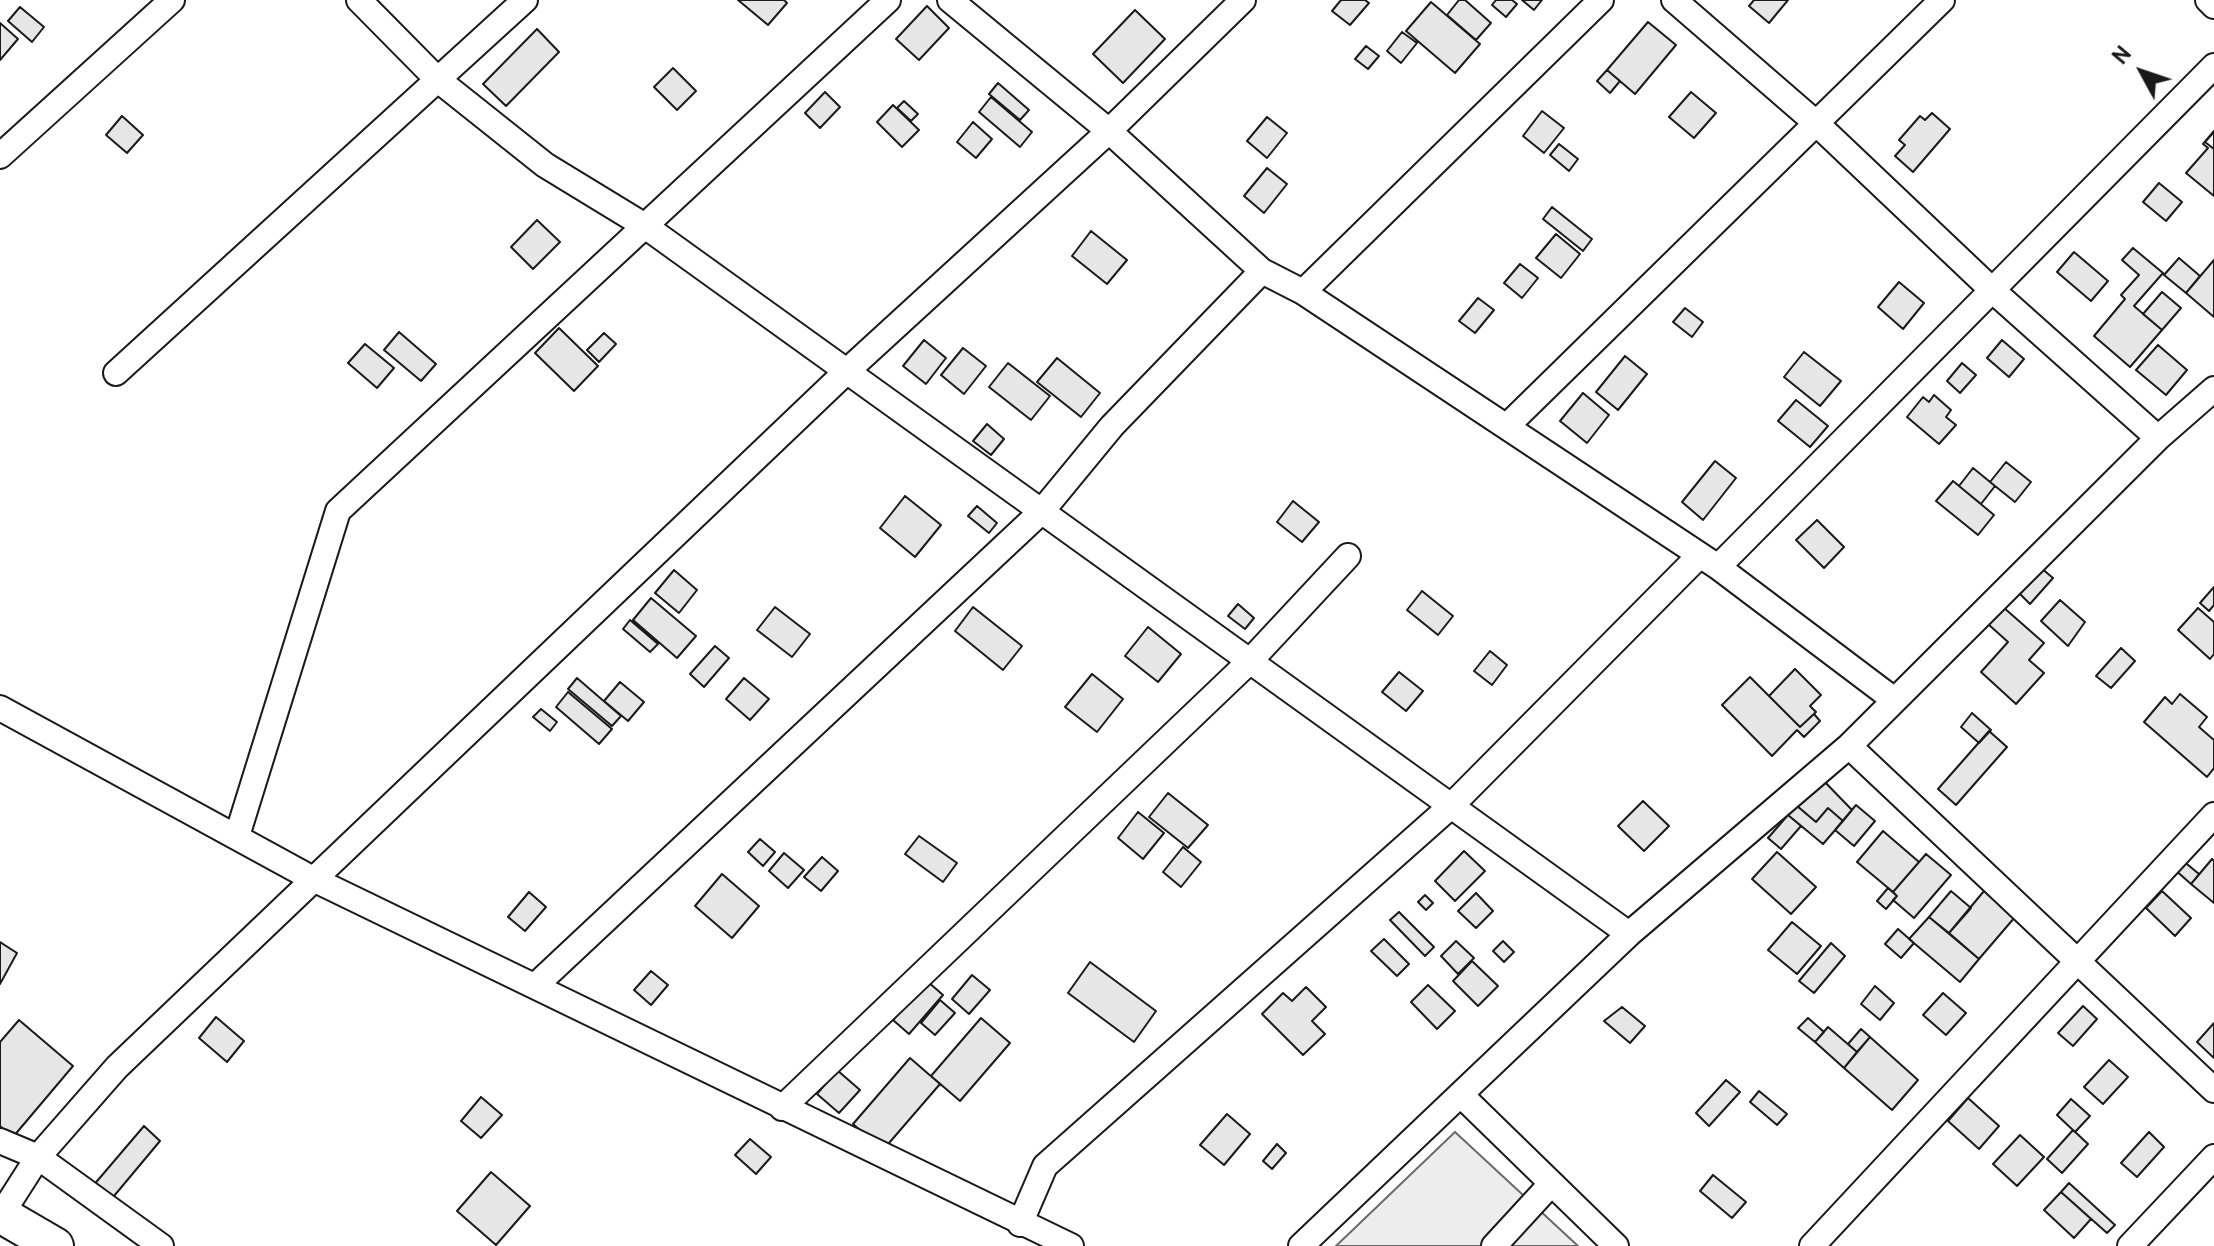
<!DOCTYPE html>
<style>
body{margin:0}
#map{position:relative;width:2214px;height:1246px;overflow:hidden;background:#fff;font-family:Overpass,sans-serif}
canvas{display:block}
.north{position:absolute;left:2102px;top:32px;width:80px;height:80px;-webkit-text-stroke:6px #fff;paint-order:stroke;rotate:310deg;font-size:22px;font-weight:700;line-height:32px;text-align:center;color:#1a1a1a}
.north::after{content:'';display:block;margin:auto;width:28px;height:36px;background:#1a1a1a;clip-path:polygon(50% 0,100% 100%,50% 72%,0 100%)}
</style>
<div id="map">
<canvas width="2214" height="1246"></canvas>
<div class="north">N</div>
</div>
<script>
const context = document.querySelector('canvas').getContext('2d');
context.lineJoin = 'round';
function paint(path, color) { context.fillStyle = color; context.fill(path, 'evenodd'); }
const shape = rows => new Path2D(rows.map(r => 'M' + r).join(''));
function trace(path, color, width, dash) { context.strokeStyle = color; context.lineWidth = width; context.lineCap = dash ? 'butt' : 'round'; context.setLineDash(dash || []); context.stroke(path); }
const built = shape([
 [1455,1132,1578,1246,1336,1246,1455,1132]
]);
paint(built, '#ededed');
trace(built, '#6a6a6a', 2);
const building = shape([
 [738,0,784,0,787,3,768,25,738,0],
 [1341,0,1365,0,1369,3,1350,25,1332,11,1341,0],
 [1459,0,1465,0,1491,23,1476,40,1447,15,1459,0],
 [1496,0,1512,0,1517,4,1506,17,1492,5,1496,0],
 [1522,0,1542,0,1534,10,1522,0],
 [1754,0,1788,0,1769,23,1749,6,1754,0],
 [1431,2,1480,44,1455,73,1406,31,1431,2],
 [927,6,949,28,919,60,896,39,927,6],
 [20,7,44,27,32,42,8,21,20,7],
 [1135,10,1165,39,1123,83,1093,54,1135,10],
 [1648,22,1676,45,1635,94,1607,70,1648,22],
 [0,23,18,39,0,60,0,23],
 [537,29,559,52,506,106,483,84,537,29],
 [1402,32,1417,43,1401,63,1387,51,1402,32],
 [1366,46,1379,56,1368,69,1355,59,1366,46],
 [673,68,696,91,677,110,654,87,673,68],
 [1607,70,1620,81,1610,93,1597,81,1607,70],
 [998,83,1029,110,1020,120,989,94,998,83],
 [825,92,840,107,820,128,805,113,825,92],
 [1691,92,1716,113,1694,138,1669,117,1691,92],
 [991,97,1032,132,1020,147,979,112,991,97],
 [904,101,918,114,911,121,897,108,904,101],
 [893,105,919,130,902,147,877,122,893,105],
 [1542,111,1564,128,1544,153,1523,136,1542,111],
 [1932,113,1950,129,1913,172,1895,156,1905,145,1899,140,1920,116,1925,120,1932,113],
 [122,116,143,135,127,153,106,135,122,116],
 [1267,117,1287,133,1267,158,1247,141,1267,117],
 [973,122,992,139,976,158,957,142,973,122],
 [2214,131,2214,196,2186,173,2208,148,2203,144,2214,131],
 [2214,132,2214,149,2205,142,2214,132],
 [1559,144,1578,159,1569,171,1550,155,1559,144],
 [1267,168,1287,184,1264,213,1244,196,1267,168],
 [2159,183,2182,202,2166,221,2143,202,2159,183],
 [1552,207,1592,239,1583,251,1543,219,1552,207],
 [537,220,560,242,533,269,511,247,537,220],
 [1091,231,1127,260,1107,284,1072,256,1091,231],
 [1556,234,1580,254,1561,278,1536,258,1556,234],
 [2133,248,2163,273,2134,306,2162,330,2130,367,2094,336,2125,299,2121,295,2139,275,2122,260,2133,248],
 [2074,252,2108,281,2091,301,2057,272,2074,252],
 [2179,258,2200,276,2186,293,2164,275,2179,258],
 [2214,260,2214,317,2186,293,2214,260],
 [1520,264,1538,278,1522,298,1504,283,1520,264],
 [1899,282,1924,303,1903,329,1878,307,1899,282],
 [2162,292,2181,308,2162,330,2143,314,2162,292],
 [1478,298,1494,310,1475,333,1459,321,1478,298],
 [1685,308,1703,322,1692,337,1673,322,1685,308],
 [559,328,598,366,574,391,535,353,559,328],
 [399,332,436,364,421,381,384,350,399,332],
 [604,333,616,344,599,362,587,350,604,333],
 [924,340,946,358,926,384,903,366,924,340],
 [2002,340,2024,359,2009,377,1987,358,2002,340],
 [365,344,394,368,377,388,348,363,365,344],
 [2158,345,2187,370,2166,395,2136,370,2158,345],
 [963,348,986,366,964,394,941,375,963,348],
 [1804,352,1841,381,1820,406,1784,377,1804,352],
 [1625,356,1647,374,1618,410,1596,392,1625,356],
 [1057,358,1100,393,1081,417,1037,382,1057,358],
 [1008,363,1050,396,1031,420,989,387,1008,363],
 [1962,363,1976,375,1960,393,1947,381,1962,363],
 [1583,393,1609,415,1587,443,1560,421,1583,393],
 [1934,395,1951,410,1946,417,1956,425,1939,444,1907,417,1923,397,1929,402,1934,395],
 [1796,400,1828,426,1810,447,1778,421,1796,400],
 [987,424,1004,439,991,455,973,441,987,424],
 [1715,461,1736,478,1703,520,1682,502,1715,461],
 [2006,462,2031,482,2015,502,1990,482,2006,462],
 [1973,468,1995,486,1981,504,1959,486,1973,468],
 [1953,481,1994,515,1978,535,1936,501,1953,481],
 [905,496,941,525,915,557,880,528,905,496],
 [1293,501,1319,522,1302,542,1277,522,1293,501],
 [977,506,997,523,989,533,968,516,977,506],
 [1817,520,1844,547,1824,568,1796,540,1817,520],
 [2040,567,2053,578,2030,604,2018,592,2040,567],
 [674,570,697,590,679,613,655,593,674,570],
 [2214,587,2214,605,2209,611,2200,603,2214,587],
 [1422,591,1453,616,1438,635,1407,610,1422,591],
 [651,598,696,636,677,658,633,620,651,598],
 [2060,600,2085,622,2068,646,2041,621,2060,600],
 [1238,604,1254,618,1245,629,1228,616,1238,604],
 [775,607,810,634,792,657,757,630,775,607],
 [973,607,1022,646,1003,670,955,631,973,607],
 [2003,607,2044,643,2029,660,2044,673,2016,704,1981,672,2008,642,1988,624,2003,607],
 [2198,608,2214,622,2214,654,2210,659,2178,630,2198,608],
 [630,620,658,644,650,652,623,629,630,620],
 [1148,627,1181,654,1158,682,1125,656,1148,627],
 [715,646,729,658,704,687,690,674,715,646],
 [2121,648,2135,661,2111,688,2096,676,2121,648],
 [1490,651,1507,665,1492,685,1474,671,1490,651],
 [1795,669,1821,695,1810,706,1816,712,1800,727,1769,696,1795,669],
 [1399,672,1423,691,1406,711,1382,692,1399,672],
 [1092,674,1123,699,1097,732,1065,707,1092,674],
 [1750,677,1800,727,1814,714,1820,721,1804,737,1797,730,1772,756,1722,705,1750,677],
 [577,678,621,716,612,726,568,689,577,678],
 [744,678,769,699,750,720,726,699,744,678],
 [620,682,644,702,628,721,604,701,620,682],
 [568,692,612,729,599,744,556,707,568,692],
 [2180,694,2207,717,2199,727,2214,740,2214,768,2207,777,2144,722,2165,697,2172,704,2180,694],
 [541,709,557,722,550,731,533,717,541,709],
 [1972,713,1991,730,1979,743,1961,727,1972,713],
 [1989,731,2007,747,1956,805,1938,789,1989,731],
 [1821,778,1852,810,1843,821,1828,808,1816,822,1797,806,1821,778],
 [1168,793,1208,825,1188,848,1149,817,1168,793],
 [1643,801,1669,826,1644,851,1618,826,1643,801],
 [1796,805,1816,822,1828,808,1843,821,1823,844,1788,815,1796,805],
 [1856,805,1875,821,1854,846,1835,830,1856,805],
 [1138,812,1164,833,1143,859,1118,838,1138,812],
 [1788,815,1801,826,1781,849,1768,838,1788,815],
 [1883,831,1919,862,1893,892,1857,862,1883,831],
 [919,836,957,863,943,882,905,854,919,836],
 [760,839,775,852,763,866,748,852,760,839],
 [1183,847,1201,862,1181,887,1163,872,1183,847],
 [1464,851,1485,871,1455,901,1435,881,1464,851],
 [1777,852,1816,887,1791,914,1752,879,1777,852],
 [784,853,804,870,788,888,769,871,784,853],
 [1926,854,1951,875,1914,918,1893,900,1897,896,1893,892,1926,854],
 [822,857,838,871,821,891,804,877,822,857],
 [2212,859,2214,861,2214,903,2191,884,2212,859],
 [2182,860,2199,874,2191,884,2174,869,2182,860],
 [722,874,759,906,732,938,695,906,722,874],
 [1888,888,1897,896,1886,909,1877,901,1888,888],
 [1951,891,1971,908,1949,933,1929,917,1951,891],
 [1984,891,2015,917,1979,959,1949,933,1984,891],
 [2162,891,2191,918,2175,936,2146,908,2162,891],
 [529,892,546,907,525,931,508,917,529,892],
 [1476,893,1493,911,1476,928,1458,911,1476,893],
 [1425,895,1433,903,1426,910,1418,902,1425,895],
 [1399,912,1434,947,1425,956,1390,920,1399,912],
 [1929,917,1979,959,1960,982,1909,939,1929,917],
 [1792,922,1821,946,1797,974,1768,950,1792,922],
 [1898,929,1914,943,1901,958,1885,944,1898,929],
 [1384,939,1409,964,1397,976,1371,951,1384,939],
 [1456,941,1474,958,1458,974,1441,956,1456,941],
 [1503,941,1514,952,1504,962,1493,951,1503,941],
 [0,942,17,953,0,984,0,942],
 [1831,943,1845,956,1814,993,1799,981,1831,943],
 [1472,961,1498,986,1478,1006,1453,981,1472,961],
 [1090,962,1156,1011,1134,1042,1068,993,1090,962],
 [651,971,668,985,651,1005,634,990,651,971],
 [972,975,990,990,969,1014,952,999,972,975],
 [927,981,943,995,909,1034,893,1020,927,981],
 [1428,985,1455,1011,1437,1029,1411,1002,1428,985],
 [1875,986,1894,1003,1880,1020,1861,1004,1875,986],
 [1306,987,1326,1007,1312,1021,1325,1034,1303,1055,1262,1014,1283,993,1292,1001,1306,987],
 [1943,993,1966,1013,1946,1035,1923,1015,1943,993],
 [940,1000,955,1013,935,1035,921,1023,940,1000],
 [2083,1006,2097,1019,2073,1046,2058,1033,2083,1006],
 [1622,1007,1645,1026,1630,1043,1604,1021,1622,1007],
 [216,1017,244,1041,227,1062,199,1038,216,1017],
 [981,1018,1010,1043,960,1101,931,1076,981,1018],
 [1808,1018,1824,1032,1815,1042,1798,1028,1808,1018],
 [19,1020,73,1066,13,1137,0,1126,0,1042,19,1020],
 [2214,1023,2214,1058,2197,1042,2214,1023],
 [1828,1027,1857,1052,1844,1068,1815,1042,1828,1027],
 [1861,1029,1870,1037,1857,1052,1848,1044,1861,1029],
 [1870,1037,1918,1080,1892,1110,1844,1068,1870,1037],
 [910,1058,940,1084,883,1150,853,1124,910,1058],
 [2109,1060,2128,1077,2103,1104,2084,1087,2109,1060],
 [837,1070,860,1090,839,1113,817,1094,837,1070],
 [1726,1080,1740,1092,1709,1126,1696,1113,1726,1080],
 [1759,1091,1787,1114,1777,1125,1750,1102,1759,1091],
 [481,1097,502,1115,481,1138,461,1121,481,1097],
 [1968,1098,1999,1126,1979,1149,1948,1121,1968,1098],
 [2071,1099,2090,1116,2075,1132,2057,1115,2071,1099],
 [1227,1114,1250,1134,1224,1165,1200,1145,1227,1114],
 [144,1126,160,1141,109,1202,92,1187,144,1126],
 [2073,1130,2088,1144,2062,1173,2047,1159,2073,1130],
 [2149,1132,2164,1147,2137,1177,2121,1163,2149,1132],
 [2020,1135,2044,1157,2017,1186,1993,1164,2020,1135],
 [750,1139,771,1157,756,1174,735,1155,750,1139],
 [1277,1144,1286,1153,1272,1169,1263,1161,1277,1144],
 [491,1172,530,1206,496,1245,457,1211,491,1172],
 [1713,1175,1746,1202,1732,1218,1700,1191,1713,1175],
 [2069,1183,2115,1225,2107,1233,2061,1192,2069,1183],
 [2061,1192,2091,1219,2074,1238,2044,1210,2061,1192]
]);
paint(building, '#e6e6e6');
trace(building, '#1a1a1a', 2);
const minor = shape([
 [359,0,437,79,545,165,645,226,1629,934],
 [950,0,1109,131,1262,271,1303,292,1718,567,1893,699],
 [1674,0,1816,123,1991,289,2158,438],
 [2208,0,2214,6],
 [0,156,172,0],
 [1303,292,1601,0],
 [116,373,525,0],
 [1507,426,1942,0],
 [1718,567,2214,66],
 [0,708,313,879,1071,1246],
 [1849,746,2214,1090],
 [237,836,338,511,888,0],
 [535,986,1042,511,1112,426,1262,271],
 [1462,1096,1616,1246],
 [782,1108,1250,661,1348,556],
 [0,1141,38,1157,161,1246],
 [1,1215,38,1157,117,1067,847,371,1109,131,1243,0],
 [1020,1224,1045,1166,1451,806,1700,555],
 [1301,1246,1629,934,1849,746,2158,438,2214,389],
 [1494,1246,1551,1184],
 [1812,1246,2214,815],
 [2130,1246,2214,1157]
]);
const highway = shape([
 [0,1214,55,1246]
]);
trace(minor, '#1a1a1a', 28);
trace(highway, '#1a1a1a', 40);
trace(minor, '#fff', 24);
trace(highway, '#fff', 36);
</script>
